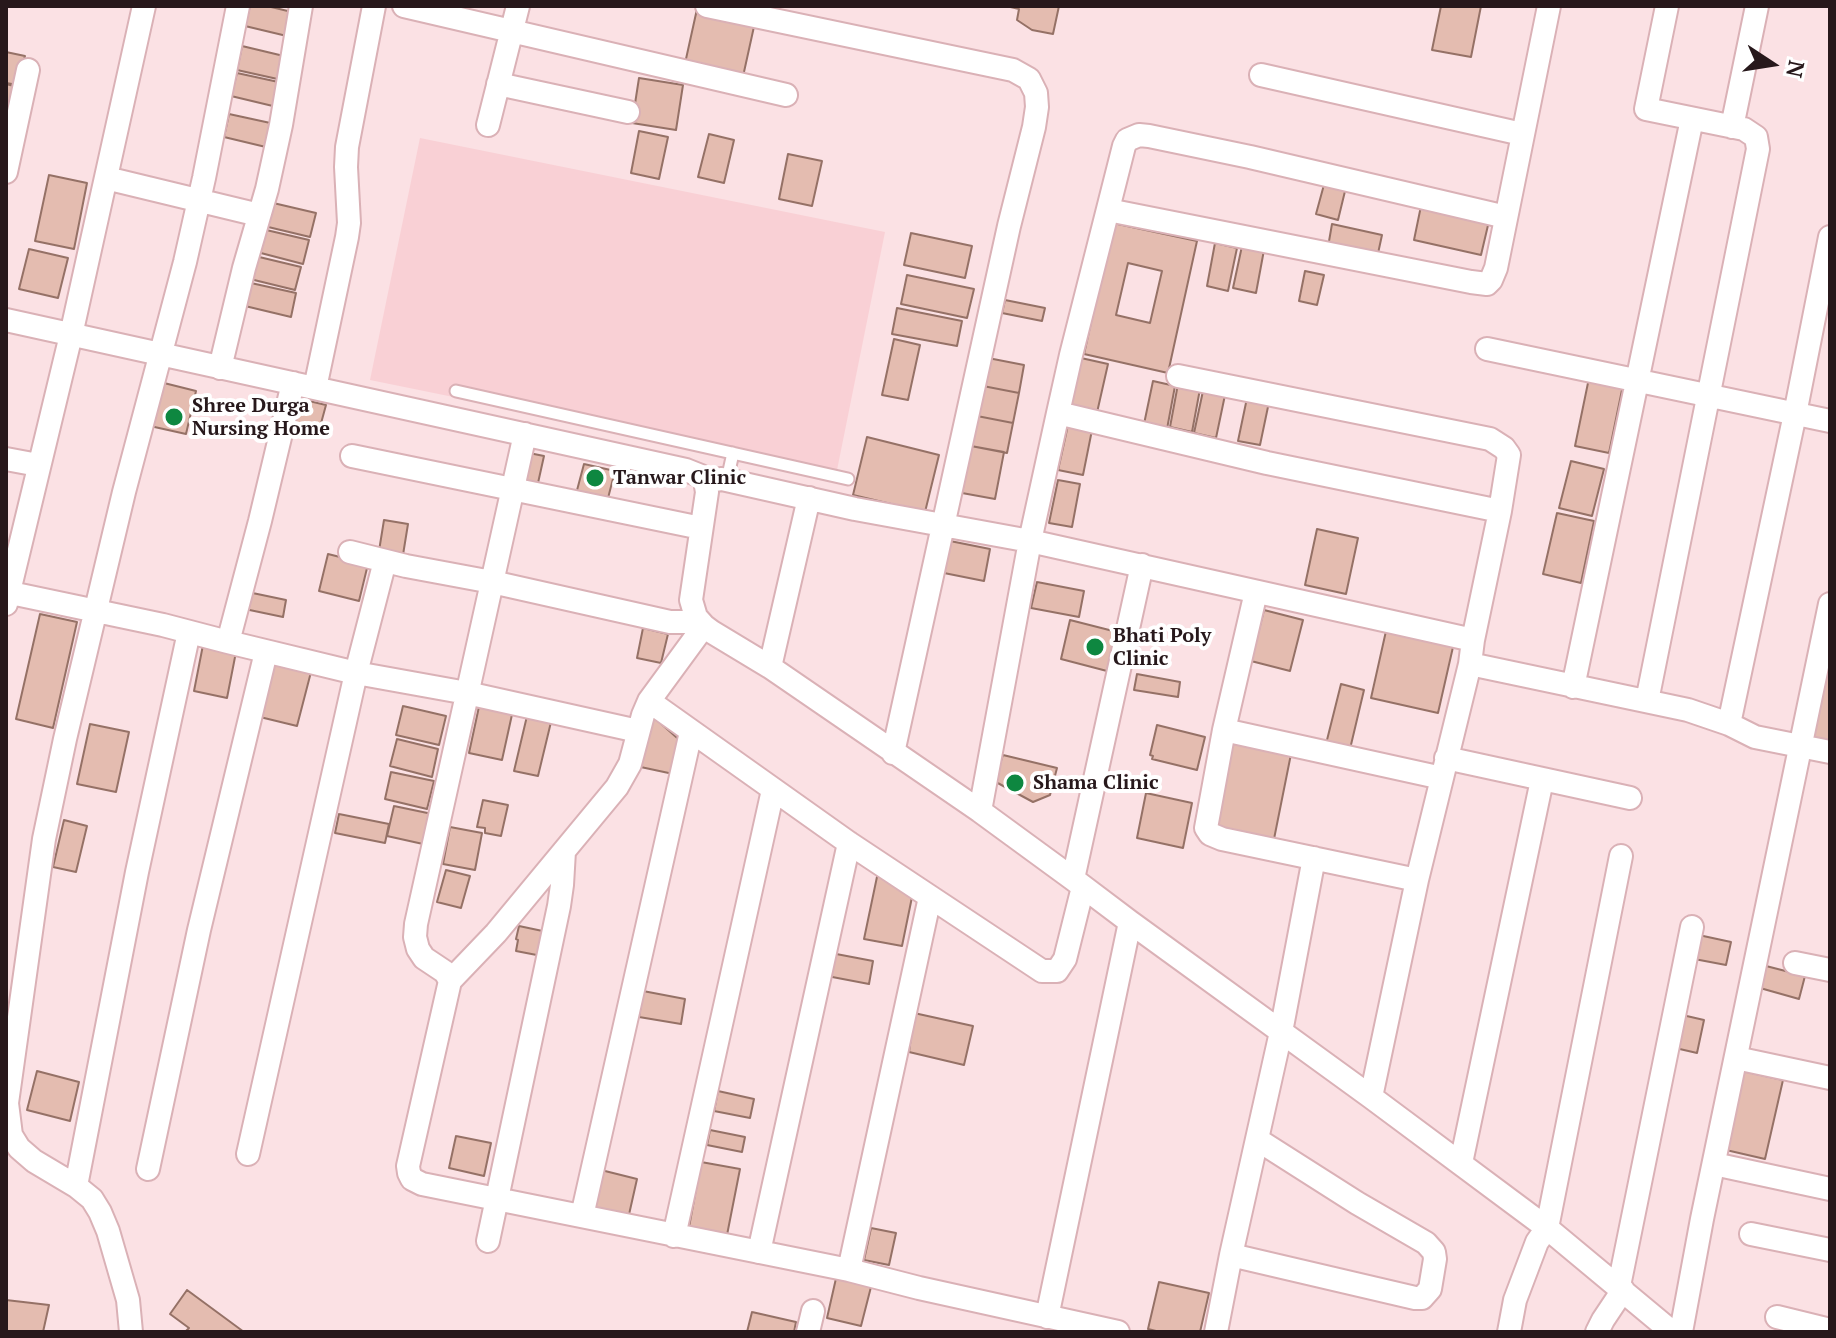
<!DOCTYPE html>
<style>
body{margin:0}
#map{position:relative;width:1836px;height:1338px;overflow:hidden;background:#fbe1e4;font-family:"PT Serif",serif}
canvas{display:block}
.frame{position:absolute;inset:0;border:8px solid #27181b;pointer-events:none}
.north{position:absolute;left:1732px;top:24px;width:80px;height:80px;-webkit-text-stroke:6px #fff;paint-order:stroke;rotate:102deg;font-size:22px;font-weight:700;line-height:32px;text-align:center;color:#27181b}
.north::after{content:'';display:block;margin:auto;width:28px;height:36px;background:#27181b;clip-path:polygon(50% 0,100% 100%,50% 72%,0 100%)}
</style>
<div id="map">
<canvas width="1836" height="1338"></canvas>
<div class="frame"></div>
<div class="north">N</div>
</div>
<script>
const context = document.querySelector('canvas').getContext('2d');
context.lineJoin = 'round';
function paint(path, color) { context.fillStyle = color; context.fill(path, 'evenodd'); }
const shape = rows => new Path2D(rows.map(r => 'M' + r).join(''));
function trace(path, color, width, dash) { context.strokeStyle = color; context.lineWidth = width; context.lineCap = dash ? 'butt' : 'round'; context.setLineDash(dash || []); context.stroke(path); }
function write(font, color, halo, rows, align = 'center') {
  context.font = font + ' "PT Serif",serif'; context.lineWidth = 8; context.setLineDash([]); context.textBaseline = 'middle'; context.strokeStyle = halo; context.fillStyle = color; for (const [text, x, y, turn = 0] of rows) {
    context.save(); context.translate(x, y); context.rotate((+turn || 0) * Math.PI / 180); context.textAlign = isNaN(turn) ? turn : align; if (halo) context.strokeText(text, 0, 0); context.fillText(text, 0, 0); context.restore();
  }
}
paint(shape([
 [420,138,885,232,836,475,370,380]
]), '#f9d0d5');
const building = shape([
 [250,6,267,6,296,13,291,37,245,26,250,6],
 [1006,6,1059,6,1053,34,1032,30,1017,20,1019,9,1006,6],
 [1441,6,1481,6,1471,57,1432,50,1441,6],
 [697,9,755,22,742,81,684,68,697,9],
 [242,46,288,57,282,80,237,70,242,46],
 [6,52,25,56,18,85,6,83,6,52],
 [237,73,283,83,277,107,231,96,237,73],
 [639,78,683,85,676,130,632,123,639,78],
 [6,84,14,86,9,117,6,117,6,84],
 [229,114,275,124,270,148,224,137,229,114],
 [639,131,668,137,659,179,631,173,639,131],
 [709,134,734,140,724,183,698,177,709,134],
 [788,154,822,161,812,206,779,199,788,154],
 [49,175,87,183,74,249,35,241,49,175],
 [1325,181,1346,187,1338,220,1316,214,1325,181],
 [269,202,316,213,310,237,264,226,269,202],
 [1421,206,1489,221,1481,255,1414,240,1421,206],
 [1113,223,1197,241,1168,373,1084,354,1113,223],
 [1128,263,1162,271,1150,323,1116,315,1128,263],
 [1332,224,1382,235,1377,258,1328,247,1332,224],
 [262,229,309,240,303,264,257,252,262,229],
 [911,233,972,246,965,278,904,265,911,233],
 [1215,243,1237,248,1228,291,1207,286,1215,243],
 [1242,246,1264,250,1256,293,1233,288,1242,246],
 [29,249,68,258,58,298,19,289,29,249],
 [255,256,301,267,295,290,250,279,255,256],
 [1305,271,1324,275,1317,305,1299,301,1305,271],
 [907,275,974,289,967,318,901,304,907,275],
 [251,283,296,293,291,317,245,306,251,283],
 [1005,300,1045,308,1042,321,1002,313,1005,300],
 [897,308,962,321,957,346,892,334,897,308],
 [894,339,920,345,908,400,882,395,894,339],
 [988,358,1024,365,1019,393,983,386,988,358],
 [1081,358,1108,364,1096,417,1069,411,1081,358],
 [1589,378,1623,385,1609,453,1575,446,1589,378],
 [1153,381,1175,386,1167,429,1144,424,1153,381],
 [160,382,196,391,186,434,150,426,160,382],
 [1178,384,1200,389,1192,432,1170,427,1178,384],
 [983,386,1019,393,1013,423,977,416,983,386],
 [1203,391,1225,395,1216,438,1194,433,1203,391],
 [292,397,326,405,317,438,284,429,292,397],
 [1247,398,1269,402,1260,445,1238,441,1247,398],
 [977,416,1013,423,1007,453,971,446,977,416],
 [1068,425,1092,430,1083,475,1058,470,1068,425],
 [867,437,939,455,925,512,853,495,867,437],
 [971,446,1004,452,995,499,962,493,971,446],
 [524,452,544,456,536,492,517,488,524,452],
 [1571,461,1604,469,1592,516,1559,508,1571,461],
 [584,464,615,471,607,502,576,494,584,464],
 [1058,480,1080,484,1072,527,1049,523,1058,480],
 [1557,513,1594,521,1581,583,1543,574,1557,513],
 [384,520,408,524,402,561,378,557,384,520],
 [1317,529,1358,538,1346,594,1305,585,1317,529],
 [950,541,990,549,984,581,944,573,950,541],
 [328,554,368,564,359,601,319,591,328,554],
 [1037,582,1084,591,1079,617,1031,608,1037,582],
 [243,591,286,600,283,617,240,608,243,591],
 [1264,610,1303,620,1290,671,1251,661,1264,610],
 [40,614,77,622,53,728,16,719,40,614],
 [1070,620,1117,632,1107,671,1061,659,1070,620],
 [643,628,668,634,661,663,637,658,643,628],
 [1386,631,1453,647,1438,713,1371,698,1386,631],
 [203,645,236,652,227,698,194,691,203,645],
 [274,663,311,672,297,726,260,717,274,663],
 [1824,668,1830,669,1830,742,1809,738,1824,668],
 [1137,674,1180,682,1178,697,1134,690,1137,674],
 [1341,684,1364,690,1350,749,1326,744,1341,684],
 [480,702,513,710,502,760,469,753,480,702],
 [403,706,446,716,439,745,396,735,403,706],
 [648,712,685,745,678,775,636,766,648,712],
 [527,716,551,722,538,776,514,771,527,716],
 [90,724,129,732,116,792,77,784,90,724],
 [1157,725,1205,737,1197,770,1152,759,1153,756,1150,755,1157,725],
 [397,739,438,749,432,777,390,766,397,739],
 [1231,742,1291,754,1274,839,1213,827,1231,742],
 [1003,755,1057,768,1050,795,1033,802,994,781,1003,755],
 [391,772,434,781,427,809,385,799,391,772],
 [1146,793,1192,803,1183,848,1137,838,1146,793],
 [483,800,508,805,501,836,485,833,485,828,477,827,483,800],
 [394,806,437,815,432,846,387,836,394,806],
 [339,814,389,824,385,843,335,833,339,814],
 [64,820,87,826,76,872,53,867,64,820],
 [450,827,482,833,475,870,443,864,450,827],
 [446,870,470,876,461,908,437,902,446,870],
 [878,872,912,897,902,946,864,939,878,872],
 [519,926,552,933,547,957,516,951,518,940,516,939,519,926],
 [1694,934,1731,942,1726,965,1689,958,1694,934],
 [831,953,873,961,869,984,827,976,831,953],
 [1766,966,1805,976,1799,999,1760,988,1766,966],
 [643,991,685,999,681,1024,639,1017,643,991],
 [914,1013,973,1026,964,1065,909,1052,914,1013],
 [1678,1014,1704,1020,1697,1053,1671,1047,1678,1014],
 [37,1071,79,1082,70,1121,27,1110,37,1071],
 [1743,1071,1783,1080,1765,1159,1726,1150,1743,1071],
 [718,1091,754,1099,750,1118,714,1111,718,1091],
 [710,1130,745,1137,742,1152,707,1145,710,1130],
 [456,1136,491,1143,484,1176,449,1168,456,1136],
 [701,1162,740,1169,727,1235,689,1227,701,1162],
 [601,1170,637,1179,628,1219,592,1211,601,1170],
 [871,1228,896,1233,889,1265,864,1260,871,1228],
 [837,1274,872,1283,861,1326,827,1318,837,1274],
 [1159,1282,1209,1293,1200,1332,1160,1332,1148,1329,1159,1282],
 [187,1290,244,1332,185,1332,189,1328,170,1314,187,1290],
 [6,1300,49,1305,43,1332,6,1332,6,1300],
 [752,1312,796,1322,794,1332,747,1332,752,1312]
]);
paint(building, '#e4bcb0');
trace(building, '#957166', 2);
const service = shape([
 [456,391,848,479],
 [727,480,733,453]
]);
const minor = shape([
 [404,6,786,95],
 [707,6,1013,70,1029,79,1036,93,1037,107,1034,127,1009,226,893,753],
 [1261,75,1522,134],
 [498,84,628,112],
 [488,125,518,6],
 [1732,127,1757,6],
 [6,172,28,70],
 [106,178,259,215],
 [1108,210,1471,282,1487,284,1491,280,1496,268,1549,6],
 [6,320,686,470,701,476,705,481,707,492,691,600,696,617,704,626,712,632,770,667,980,811,1073,879,1130,922,1371,1097,1547,1228,1672,1332],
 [1487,349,1830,421],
 [220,368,244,268,267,189,281,125,301,6],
 [1178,376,1490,439,1504,448,1509,455,1500,511,1473,640,1470,664,1417,880,1371,1097],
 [315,388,347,237,349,223,346,167,347,147,374,6],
 [1058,413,1267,463,1500,511],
 [525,434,416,924,415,937,418,949,424,958,445,972,450,981,408,1166,409,1173,412,1179,422,1184,849,1270,919,1288,1118,1332],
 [352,456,701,528],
 [6,459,38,465],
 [705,481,722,479,855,509,1030,541,1473,640],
 [350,552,406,566,492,582,670,622,690,622,696,617],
 [6,592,163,625,228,642,356,673,467,693,638,731],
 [1256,592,1224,730,1206,828,1210,834,1222,839,1417,880],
 [6,604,71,335,144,6],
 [228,642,260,521,293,383],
 [1470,664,1688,710,1729,724,1755,737,1830,752],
 [770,667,809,498],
 [1573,687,1692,119],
 [649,701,849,843,1042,971,1057,971,1065,959,1083,887],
 [1647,701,1758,149,1756,137,1744,129,1646,109,1667,6],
 [1729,724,1795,414,1830,237],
 [1224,730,1442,778],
 [1446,758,1630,798],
 [980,811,1030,541,1058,413,1071,355,1124,146,1127,140,1139,135,1149,136,1250,157,1506,217],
 [1073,879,1142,565],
 [1795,963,1830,970],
 [450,981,496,933,617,787,630,764,643,715,649,701,704,626],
 [1736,1058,1830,1078],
 [248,1154,356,673,385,561],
 [1461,1163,1542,780],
 [1714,1164,1830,1189],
 [148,1169,199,930,266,652],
 [76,1186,137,872,189,632],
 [582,1216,691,732],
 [1751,1234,1830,1250],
 [674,1236,773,790],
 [488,1241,559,906,562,885,564,851],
 [759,1252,849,843],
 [1231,1255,1415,1298,1422,1298,1430,1289,1435,1259,1434,1252,1426,1243,1357,1203,1258,1140],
 [849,1270,930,897],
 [1619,1286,1692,927],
 [1047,1317,1130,922],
 [1777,1317,1830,1330],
 [131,1332,128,1300,108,1231,100,1212,92,1199,76,1186,34,1161,19,1148,11,1135,7,1103,44,839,65,739,124,492,185,262,204,178,238,6],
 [808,1332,813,1311],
 [1216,1332,1231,1255,1281,1032,1314,858],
 [1509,1332,1515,1300,1537,1242,1547,1228,1621,856],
 [1597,1332,1603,1320,1623,1290],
 [1681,1332,1702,1219,1830,604]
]);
trace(service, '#dab1b6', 15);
trace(minor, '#dab1b6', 26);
trace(service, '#fff', 11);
trace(minor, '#fff', 22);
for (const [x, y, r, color] of [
 [174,417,10,"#0e8740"],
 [595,478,10,"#0e8740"],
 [1095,647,10,"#0e8740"],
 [1015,783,10,"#0e8740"]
]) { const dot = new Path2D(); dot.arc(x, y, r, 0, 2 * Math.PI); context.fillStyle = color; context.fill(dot); trace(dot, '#fff', 3); }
write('bold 20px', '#27181b', '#fff', [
 ["Shree Durga",192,406],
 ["Nursing Home",192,429],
 ["Tanwar Clinic",613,478],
 ["Bhati Poly",1113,636],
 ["Clinic",1113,659],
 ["Shama Clinic",1033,783]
], 'left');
</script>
